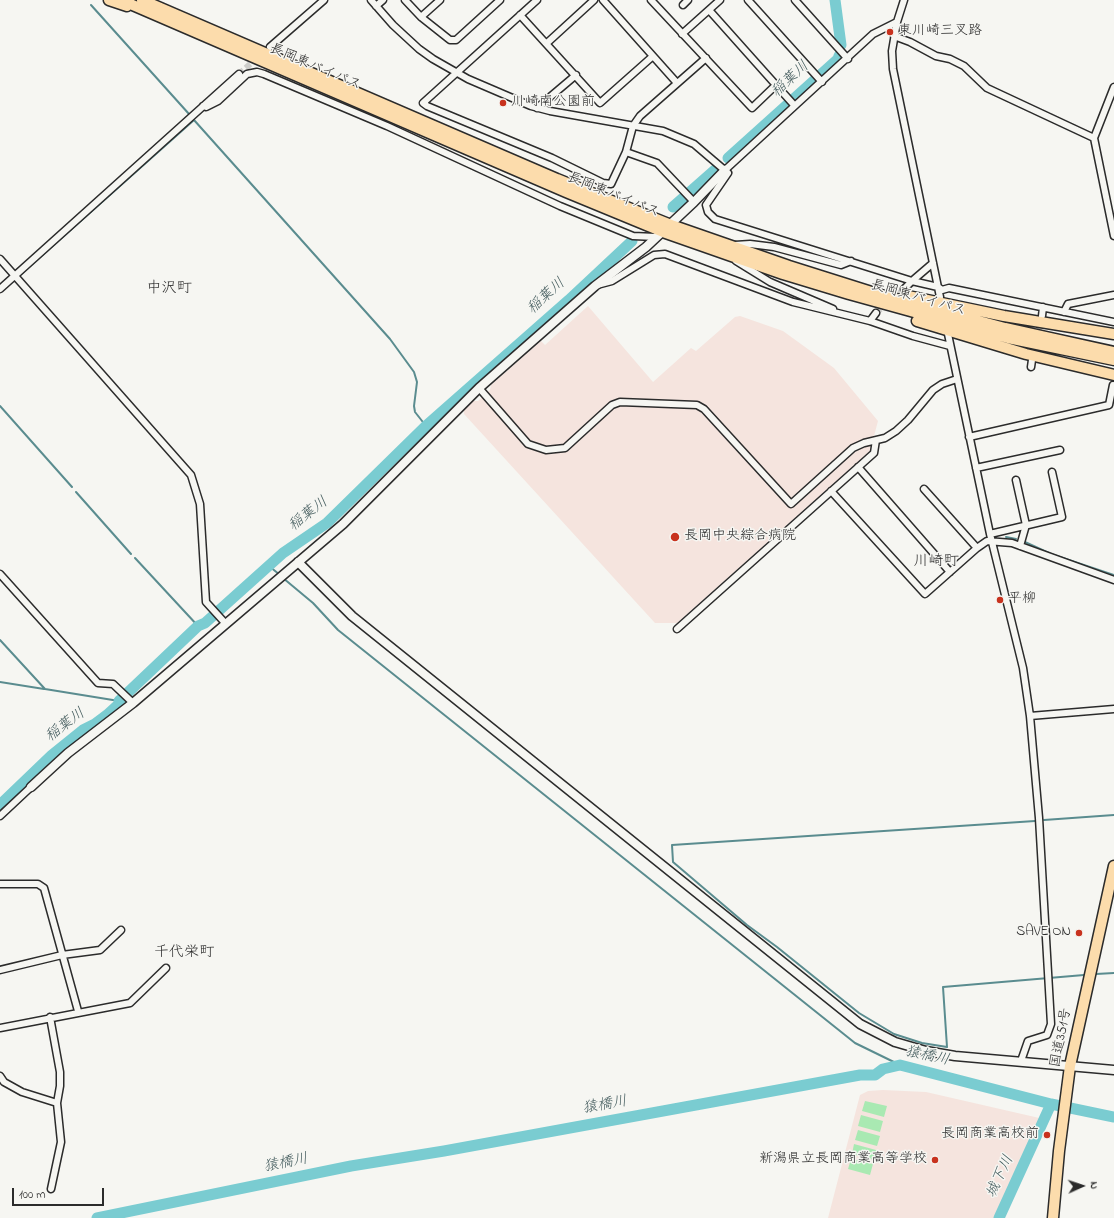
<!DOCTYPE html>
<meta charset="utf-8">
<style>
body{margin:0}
#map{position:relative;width:1114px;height:1218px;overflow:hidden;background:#f6f6f2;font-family:"Indie Flower",sans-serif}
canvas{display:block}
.north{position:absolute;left:1062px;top:1166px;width:40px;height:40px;-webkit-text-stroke:3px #f6f6f2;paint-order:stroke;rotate:87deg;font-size:11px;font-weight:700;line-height:16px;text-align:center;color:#2b2b2b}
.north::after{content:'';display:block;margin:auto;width:14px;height:18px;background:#2b2b2b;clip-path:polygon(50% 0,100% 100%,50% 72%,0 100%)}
.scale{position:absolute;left:12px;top:1188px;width:92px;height:18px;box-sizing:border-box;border:2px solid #2b2b2b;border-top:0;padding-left:5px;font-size:12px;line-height:14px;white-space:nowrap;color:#2b2b2b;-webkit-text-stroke:3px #f6f6f2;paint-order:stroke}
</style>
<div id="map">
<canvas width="1114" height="1218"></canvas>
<div class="north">N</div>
<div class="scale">100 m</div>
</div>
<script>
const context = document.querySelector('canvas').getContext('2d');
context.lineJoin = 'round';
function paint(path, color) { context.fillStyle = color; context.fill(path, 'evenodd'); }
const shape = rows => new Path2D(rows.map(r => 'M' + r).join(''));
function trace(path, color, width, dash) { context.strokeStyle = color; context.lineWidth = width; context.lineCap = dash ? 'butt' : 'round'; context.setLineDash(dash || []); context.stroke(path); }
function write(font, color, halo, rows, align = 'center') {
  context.font = font + ' "Indie Flower","Klee One",sans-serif'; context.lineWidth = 3; context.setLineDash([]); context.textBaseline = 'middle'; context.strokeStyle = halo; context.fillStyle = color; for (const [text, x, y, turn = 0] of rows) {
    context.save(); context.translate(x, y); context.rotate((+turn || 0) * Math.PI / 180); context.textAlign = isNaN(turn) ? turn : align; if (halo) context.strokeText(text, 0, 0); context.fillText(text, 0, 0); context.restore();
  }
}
paint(shape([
 [588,306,653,382,691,348,696,351,735,317,740,316,783,331,834,368,878,421,870,451,677,623,655,623,464,414,464,409,473,401,478,401,490,390,491,385,541,341,545,345],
 [883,1090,926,1092,1048,1120,1021,1172,1000,1218,828,1218,860,1095,868,1091]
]), '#f5e4de');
paint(shape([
 [865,1101,887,1106,884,1117,862,1111],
 [861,1115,883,1121,880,1132,858,1126],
 [858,1130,880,1136,877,1146,855,1140],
 [854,1144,876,1150,874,1160,852,1154],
 [851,1159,873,1164,870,1175,848,1169]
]), '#a9e9b2');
trace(shape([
 [91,5,189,114],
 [10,284,194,120,390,339,414,372,417,382,414,406,415,412,426,426],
 [0,406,72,487],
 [76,492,131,554],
 [1006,537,1016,539],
 [1025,542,1051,554,1114,575],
 [135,558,198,626],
 [269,566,280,575],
 [283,578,313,603,338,630,855,1043,900,1065],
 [0,640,45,689,119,701],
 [0,682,44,689],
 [1044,820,1114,815],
 [1035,821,672,845,673,862,747,925,777,947,859,1013,894,1034,922,1043,947,1047,943,987,1084,975],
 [1096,974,1114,973]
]), '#5a8c8f', 2);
trace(shape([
 [835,0,841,45],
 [728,158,838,59,839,56],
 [673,207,715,170],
 [0,805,52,755,83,730,95,724,107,715,119,704,119,701,198,626,205,623,283,553,327,523,426,426,569,300,632,241],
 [97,1218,351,1166,444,1151,860,1075,875,1075,883,1069,900,1065,1051,1104,1114,1117],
 [999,1218,1051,1104]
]), '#7accd1', 11);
trace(shape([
 [239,74,258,57],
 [876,313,904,289],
 [1033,357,1041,320]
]), '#cdcdca', 6, [6, 3]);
const minor = shape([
 [371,0,393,25,419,49,433,59,468,79,531,106,550,111,663,131,694,144,728,173,706,205,708,212,715,219,912,281,938,287,942,290,949,288,1114,322],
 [405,0,421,17,450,40,456,40,500,0],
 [537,0,423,103,427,106,552,158,603,183,611,184,626,152,633,126,640,116,706,58],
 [603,0,677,83],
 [651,0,752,108,776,85,794,105],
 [748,0,822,82],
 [795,0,848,59],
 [904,0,897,22,892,51,893,69,940,297],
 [683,5,688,0],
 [376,6,383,0],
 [709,10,776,85],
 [520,15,600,103,653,56],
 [421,17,440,0],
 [682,34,720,0],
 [894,36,910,42,936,56,950,59,964,66,987,88,1094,138],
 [547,43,594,0],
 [270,47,324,0],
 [1114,87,1094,138,1114,236],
 [203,106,206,107,218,101,247,74,257,72,264,74,387,126,560,206,633,236,656,237],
 [537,108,576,75],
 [626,152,657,163,694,202],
 [725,170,873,34,897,22],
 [735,245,750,244,774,247,841,265,851,261],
 [0,259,191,475,200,504,206,602,226,624],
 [736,261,770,282,833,309],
 [597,285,612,281,654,255,665,254,793,302,870,321,913,336,950,346],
 [0,289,239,74],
 [904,289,912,281,933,263],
 [1064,312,1068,304,1114,295],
 [1042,316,1043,307],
 [870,321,876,313],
 [948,334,990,534,1023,668,1030,716,1039,818,1051,1024,1047,1035,1028,1041,1021,1061],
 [1031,367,1032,360],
 [479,388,528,444,546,450,565,448,612,405,620,402,697,405,704,409,791,504,853,448,864,443,885,438,896,431,908,420,933,390,942,384,957,379],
 [969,437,1109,405,1113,385],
 [858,467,950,572],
 [976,468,1060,450],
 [1016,480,1026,525,1020,546],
 [924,489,977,548],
 [831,491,925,594,977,548,987,541,1012,543,1114,580],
 [990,534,1062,517,1052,472],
 [0,574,98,683,113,684,133,703],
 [677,629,874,453,876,440],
 [1030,716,1114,709],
 [0,816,31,787],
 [0,884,38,884,44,888,78,1011],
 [0,970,62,955,100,950,121,930],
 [50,1017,60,1072,60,1086,57,1103,61,1142,51,1189],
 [0,1028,130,1003,166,968],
 [0,1076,4,1082,22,1092,57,1103]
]);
const tertiary = shape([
 [298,562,352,616,860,1024,895,1042,926,1051,955,1056,1114,1070],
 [31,787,68,753,133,703,343,524,479,388,595,286,646,247,694,202,725,170]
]);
const trunk = shape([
 [109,0,127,6],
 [121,0,566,192,663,232,783,274,849,294,1008,338,1114,360],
 [142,0,557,179,671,225,789,266,881,295,1005,328,1114,352],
 [908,296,1004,316,1114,334],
 [917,321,1026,354,1114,375],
 [1053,1218,1059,1151,1070,1066,1114,866]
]);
trace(minor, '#2b2b2b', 9);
trace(tertiary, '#2b2b2b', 11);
trace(trunk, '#2b2b2b', 13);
trace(minor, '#f6f6f2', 6);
trace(tertiary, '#f6f6f2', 8);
trace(trunk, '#fcdcac', 10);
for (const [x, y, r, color] of [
 [890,32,4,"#c8321e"],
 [503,103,4,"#c8321e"],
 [675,537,5,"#c8321e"],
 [1000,600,4,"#c8321e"],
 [1079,933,4,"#c8321e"],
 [1047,1135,4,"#c8321e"],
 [935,1160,4,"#c8321e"]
]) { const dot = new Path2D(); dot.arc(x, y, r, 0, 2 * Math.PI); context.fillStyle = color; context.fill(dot); trace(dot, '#f6f6f2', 1.5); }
write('14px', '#2b2b2b', '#f6f6f2', [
 ["東川崎三叉路",898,32],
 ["川崎南公園前",511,103],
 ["長岡中央綜合病院",684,537],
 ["平柳",1008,600],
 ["SAVE ON",1071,933,"right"],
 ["長岡商業高校前",1039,1135,"right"],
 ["新潟県立長岡商業高等学校",927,1160,"right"]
], 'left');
write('14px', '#2b2b2b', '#f6f6f2', [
 ["長岡東バイパス",315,68,23],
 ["長岡東バイパス",613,196,22],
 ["長岡東バイパス",918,299,16],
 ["国道351号",1062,1038,-79]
]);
write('italic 15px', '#435b5d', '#f6f6f2', [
 ["稲葉川",791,80,-43],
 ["稲葉川",547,297,-42],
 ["稲葉川",309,515,-38],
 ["稲葉川",66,726,-37],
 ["猿橋川",927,1057,12],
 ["猿橋川",605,1106,-10],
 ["猿橋川",286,1164,-11],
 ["城下川",1001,1177,-65]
]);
write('15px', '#2b2b2b', '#f6f6f2', [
 ["中沢町",169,290],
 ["川崎町",936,563],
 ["千代栄町",184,954]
]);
</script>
